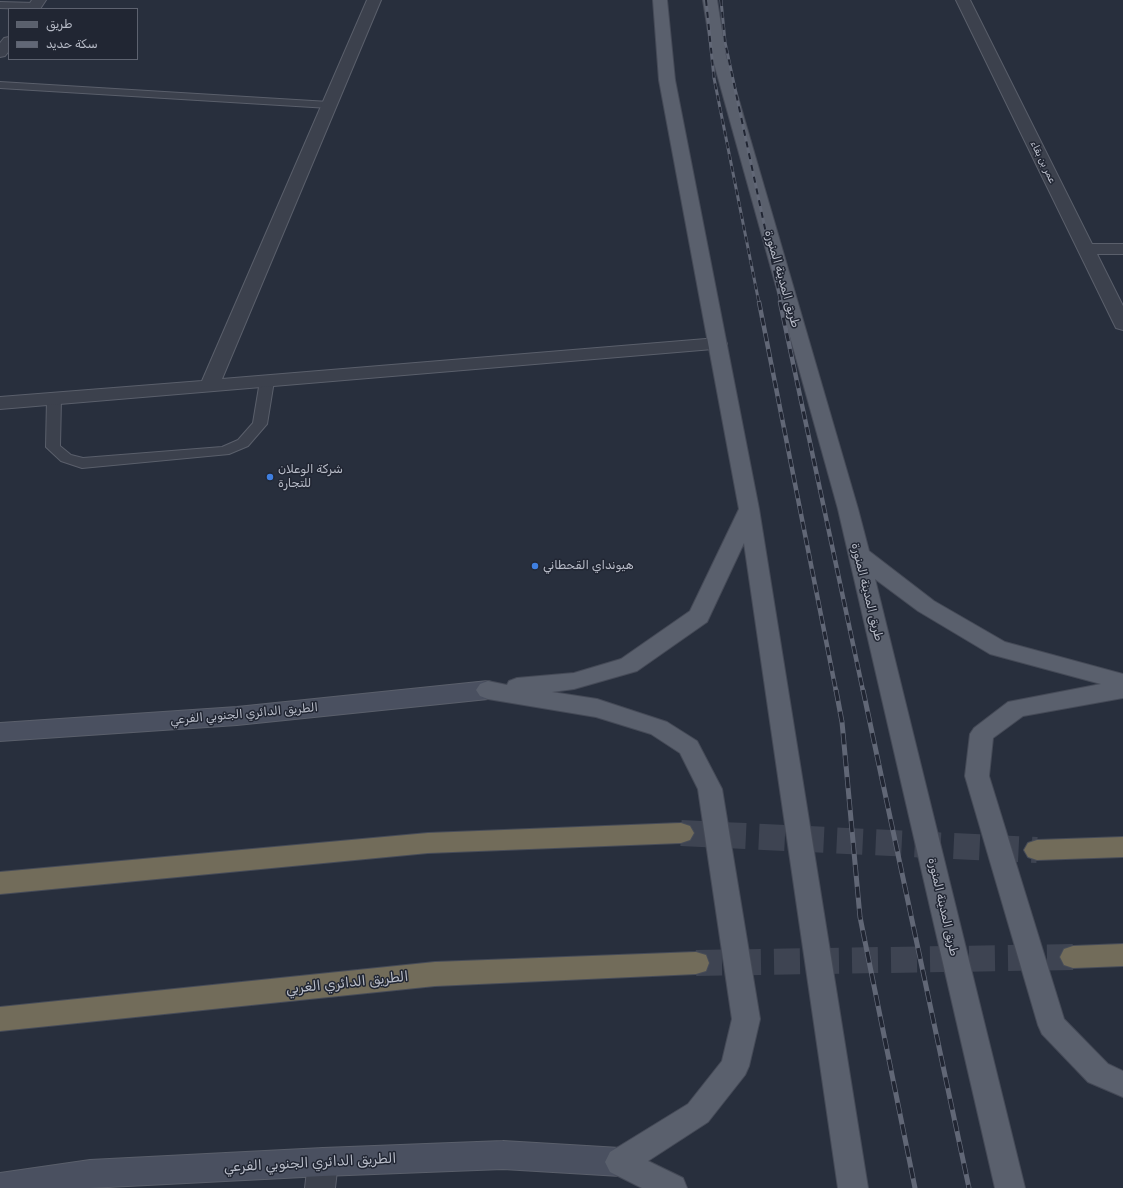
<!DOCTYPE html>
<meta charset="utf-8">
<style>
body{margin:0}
#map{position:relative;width:1123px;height:1188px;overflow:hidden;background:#282f3d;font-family:Rubik,Vazirmatn,sans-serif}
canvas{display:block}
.legend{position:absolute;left:8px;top:8px;width:130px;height:52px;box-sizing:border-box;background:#212633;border:1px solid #5d626f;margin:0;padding:5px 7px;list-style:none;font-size:12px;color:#b8bcc8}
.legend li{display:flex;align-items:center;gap:8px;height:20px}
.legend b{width:20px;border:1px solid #5d626f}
</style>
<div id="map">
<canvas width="1123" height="1188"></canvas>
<ul class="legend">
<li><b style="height:5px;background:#5a606d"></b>طريق</li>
<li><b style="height:5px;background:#616776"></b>سكة حديد</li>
</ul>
</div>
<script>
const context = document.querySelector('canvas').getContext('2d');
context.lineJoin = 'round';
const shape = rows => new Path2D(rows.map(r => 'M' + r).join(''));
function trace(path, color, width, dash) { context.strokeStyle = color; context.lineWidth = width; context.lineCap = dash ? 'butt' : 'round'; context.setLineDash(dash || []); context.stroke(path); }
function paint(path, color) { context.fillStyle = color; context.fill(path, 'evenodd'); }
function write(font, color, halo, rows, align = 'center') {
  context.font = font + ' Rubik,Vazirmatn,sans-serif'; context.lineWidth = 3; context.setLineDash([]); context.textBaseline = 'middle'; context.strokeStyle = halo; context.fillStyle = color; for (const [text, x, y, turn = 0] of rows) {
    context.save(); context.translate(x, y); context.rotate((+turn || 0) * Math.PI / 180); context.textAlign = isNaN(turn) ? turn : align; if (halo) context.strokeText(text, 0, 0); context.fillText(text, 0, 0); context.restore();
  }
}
trace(shape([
 [681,833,1037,850],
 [696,963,1073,957]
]), '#3e4452', 26, [26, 13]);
const lane = shape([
 [0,2,35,3,40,6,35,9,0,8,0,2],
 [0,82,329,102,333,103,335,105,333,107,329,108,0,88,0,82],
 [267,377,272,378,274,381,267,424,248,446,229,454,82,468,61,461,46,447,47,399,49,396,54,395,59,396,61,399,60,446,71,455,83,458,222,447,238,440,253,423,260,381,262,378,267,377]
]);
const street = shape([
 [32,0,46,0,40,9,26,9,32,0],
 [367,0,381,0,222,379,718,338,725,340,727,344,725,348,0,409,0,397,202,381,367,0],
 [956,0,970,0,1092,244,1123,244,1123,254,1097,254,1123,306,1123,330,1116,328,1114,324,956,0],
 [9,37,9,51,5,56,0,57,0,43,4,38,9,37],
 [323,1148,333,1152,338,1162,335,1188,305,1188,308,1162,313,1152,323,1148]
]);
const secondary = shape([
 [488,681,496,684,500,690,496,696,488,699,237,725,0,741,0,723,237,707,488,681],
 [503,1141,620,1148,630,1152,635,1162,630,1172,620,1176,503,1169,323,1176,89,1188,0,1188,0,1173,90,1160,323,1148,503,1141]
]);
const primary = shape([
 [653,0,667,0,675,80,759,509,868,1188,838,1188,744,543,707,622,637,671,574,689,552,692,597,699,667,722,697,741,722,789,760,1019,749,1066,745,1075,708,1122,648,1161,683,1178,687,1188,642,1188,610,1172,605,1162,610,1152,688,1104,722,1061,732,1019,698,789,680,753,651,734,596,717,488,699,480,696,476,690,480,684,488,681,507,685,509,681,517,678,574,673,621,659,690,611,739,509,659,80,653,0],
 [703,0,717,0,726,56,858,509,869,551,934,601,1005,642,1123,674,1123,698,1023,716,993,738,989,776,1064,1019,1108,1064,1123,1071,1123,1097,1088,1082,1042,1034,1038,1025,965,776,970,734,974,728,1008,702,1101,684,990,654,918,611,875,579,1025,1188,995,1188,838,509,712,56,703,0]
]);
const highway = shape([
 [681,823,690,826,694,833,690,840,681,843,428,853,0,894,0,872,428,833,681,823],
 [1123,837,1123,857,1037,860,1028,857,1024,850,1028,843,1037,840,1123,837],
 [1123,944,1123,966,1073,968,1064,965,1060,957,1064,949,1073,946,1123,944],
 [696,952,706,955,709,963,706,971,696,974,435,986,0,1031,0,1007,435,962,696,952]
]);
trace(lane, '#5a5f6b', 2);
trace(street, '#5a5f6b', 2);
trace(secondary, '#5a5f6b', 2);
trace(primary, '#454a57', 2);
trace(highway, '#474c58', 2);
paint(lane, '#3c414d');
paint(street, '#3c414d');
paint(secondary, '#4a5060');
paint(primary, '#5a606d');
paint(highway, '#726c5a');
const railFar2 = shape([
 [706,0,714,78,759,303],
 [721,0,725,42,781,303]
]);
const railFar1 = shape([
 [759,302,836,691],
 [780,302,863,691]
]);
const rail = shape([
 [836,690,842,722,860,917,915,1188],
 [863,690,969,1188]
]);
trace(railFar2, '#616776', 3);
trace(railFar1, '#616776', 4.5);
trace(rail, '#616776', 5);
trace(railFar2, '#212633', 2, [6]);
trace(railFar1, '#212633', 3, [8]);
trace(rail, '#212633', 3.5, [11]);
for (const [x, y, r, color] of [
 [270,477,4,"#3f7fe0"],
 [535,566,4,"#3f7fe0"]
]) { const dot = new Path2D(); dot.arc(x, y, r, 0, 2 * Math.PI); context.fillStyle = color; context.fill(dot); trace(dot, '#212633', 1.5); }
write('10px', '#b8bcc8', '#212633', [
 ["عمر بن بقاء",1043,162,64]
]);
write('12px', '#b8bcc8', '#212633', [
 ["طريق المدينة المنورة",782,279,74],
 ["طريق المدينة المنورة",867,592,76],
 ["الطريق الدائري الجنوبي الفرعي",244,714,-5],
 ["طريق المدينة المنورة",943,907,77]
]);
write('12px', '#b8bcc8', '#212633', [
 ["شركة الوعلان",278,470],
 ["للتجارة",278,484],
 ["هيونداي القحطاني",543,566]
], 'left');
write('14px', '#b8bcc8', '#212633', [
 ["الطريق الدائري الغربي",347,983,-6],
 ["الطريق الدائري الجنوبي الفرعي",310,1163,-3]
]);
</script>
